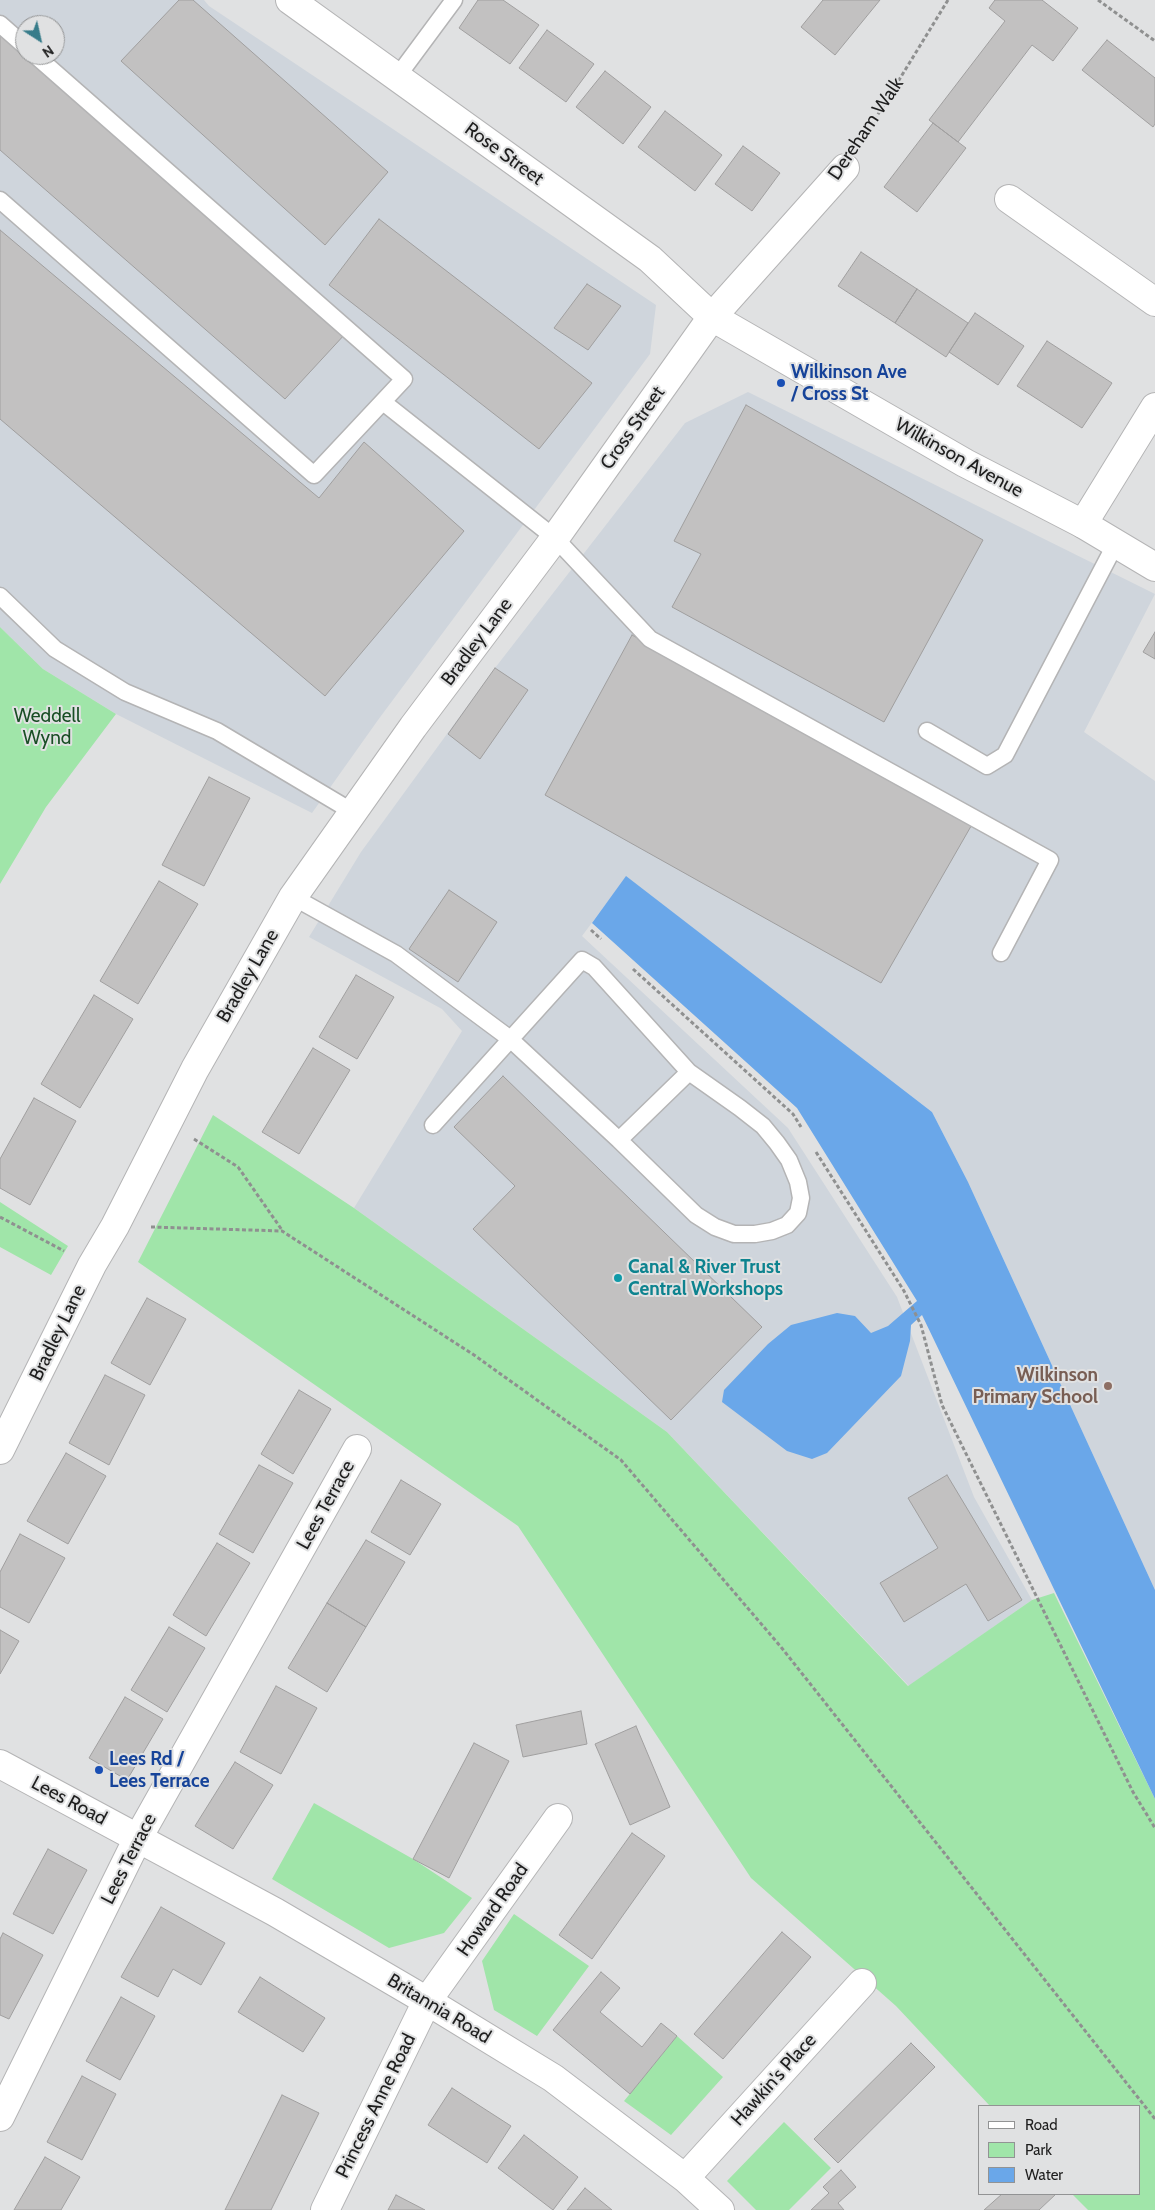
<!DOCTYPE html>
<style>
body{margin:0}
#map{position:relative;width:1155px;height:2210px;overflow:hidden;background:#e0e1e2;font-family:Cabin,sans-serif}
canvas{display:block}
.legend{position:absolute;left:978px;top:2105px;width:162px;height:90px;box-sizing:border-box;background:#e0e1e2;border:1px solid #929394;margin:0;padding:6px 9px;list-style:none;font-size:15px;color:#1e1e1e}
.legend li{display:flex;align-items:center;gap:10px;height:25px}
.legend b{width:25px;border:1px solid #929394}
.north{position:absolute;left:15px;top:15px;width:50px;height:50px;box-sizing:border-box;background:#e0e1e2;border:1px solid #929394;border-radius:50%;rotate:145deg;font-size:14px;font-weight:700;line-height:20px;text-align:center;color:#1e1e1e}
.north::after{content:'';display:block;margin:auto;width:18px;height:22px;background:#377c8a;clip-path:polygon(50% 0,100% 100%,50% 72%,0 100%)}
</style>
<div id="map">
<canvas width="1155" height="2210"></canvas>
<ul class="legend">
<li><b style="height:6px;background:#fff"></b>Road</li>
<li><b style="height:14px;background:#a0e5a9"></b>Park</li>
<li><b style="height:14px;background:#6aa7e9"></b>Water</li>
</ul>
<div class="north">N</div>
</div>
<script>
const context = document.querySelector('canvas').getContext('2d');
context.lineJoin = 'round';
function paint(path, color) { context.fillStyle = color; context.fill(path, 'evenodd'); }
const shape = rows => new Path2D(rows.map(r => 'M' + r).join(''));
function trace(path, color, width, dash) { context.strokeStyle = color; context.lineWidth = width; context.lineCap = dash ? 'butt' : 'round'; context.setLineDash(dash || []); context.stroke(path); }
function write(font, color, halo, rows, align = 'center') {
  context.font = font + ' Cabin,sans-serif'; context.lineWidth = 4; context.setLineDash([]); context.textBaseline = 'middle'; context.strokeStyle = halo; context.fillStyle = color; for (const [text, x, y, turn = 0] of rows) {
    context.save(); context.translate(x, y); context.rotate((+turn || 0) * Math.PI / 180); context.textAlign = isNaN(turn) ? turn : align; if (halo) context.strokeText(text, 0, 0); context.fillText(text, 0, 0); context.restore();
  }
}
paint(shape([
 [0,0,204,0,209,6,656,305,650,354,378,720,312,813,116,714,43,669,0,627],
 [25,25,55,25,55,55,25,55],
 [748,392,1155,594,1084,732,1155,781,1155,1590,968,1182,932,1112,626,877,582,936,788,1128,897,1297,974,1497,1032,1600,909,1686,667,1432,354,1208,462,1031,442,1009,309,937,361,852,495,668,685,423]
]), '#cfd5dc');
paint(shape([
 [0,627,43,669,116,714,46,807,0,884],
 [213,1115,354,1208,667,1432,908,1686,1032,1600,1054,1593,1155,1799,1155,2210,1088,2210,1072,2194,1139,2194,1139,2106,990,2106,896,2006,751,1878,518,1526,138,1262],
 [0,1202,68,1246,51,1275,0,1247],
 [314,1803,413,1859,472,1898,444,1933,389,1948,272,1879],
 [514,1914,589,1966,537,2036,494,2010,482,1961],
 [677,2036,723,2077,671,2135,624,2101],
 [784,2122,831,2168,789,2210,756,2210,727,2181]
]), '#a0e5a9');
paint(shape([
 [626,876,932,1112,968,1182,1155,1590,1155,1799,922,1315,911,1325,910,1341,901,1376,827,1453,812,1459,787,1451,722,1402,724,1390,768,1344,791,1325,837,1313,855,1316,871,1333,888,1326,917,1301,797,1108,592,923]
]), '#6aa7e9');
const building = shape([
 [179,0,193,0,388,172,325,245,121,61,179,0],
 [478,0,503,0,539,25,510,64,459,28,478,0],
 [823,0,880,0,835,55,801,27,823,0],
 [995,0,1042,0,1078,28,1053,61,1032,45,958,142,929,120,1005,21,989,8,995,0],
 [547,30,594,64,566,102,519,68,547,30],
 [0,34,346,333,285,399,0,150,0,34],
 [1107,40,1155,78,1155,124,1153,127,1082,70,1107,40],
 [605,71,651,107,623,144,576,107,605,71],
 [665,111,722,155,695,191,638,147,665,111],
 [933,123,966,148,917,212,884,187,933,123],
 [743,146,780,173,752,211,715,184,743,146],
 [379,219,592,383,539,449,329,285,379,219],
 [0,230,319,498,364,442,464,531,325,696,0,419,0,230],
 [861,252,917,289,895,323,838,286,861,252],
 [587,284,621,306,588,350,554,328,587,284],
 [917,289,968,323,946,357,895,323,917,289],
 [975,313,1024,346,998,385,949,352,975,313],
 [1047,341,1112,383,1082,428,1017,386,1047,341],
 [746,405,983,540,884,722,672,607,701,554,674,541,746,405],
 [1155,632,1155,659,1143,652,1155,632],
 [632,635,974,821,881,983,545,795,632,635],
 [495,668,528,690,480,759,448,734,495,668],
 [209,777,250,798,204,886,162,865,209,777],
 [159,881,198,904,138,1004,100,981,159,881],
 [449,890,497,922,458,982,409,949,449,890],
 [356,975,394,997,357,1059,319,1037,356,975],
 [94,995,133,1019,80,1108,41,1084,94,995],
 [313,1048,350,1070,299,1154,262,1132,313,1048],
 [503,1076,762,1327,671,1420,473,1229,515,1186,454,1127,503,1076],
 [34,1098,76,1121,30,1205,0,1188,0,1159,34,1098],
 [147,1298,186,1319,150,1385,111,1363,147,1298],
 [105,1375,145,1395,109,1465,69,1443,105,1375],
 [299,1390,331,1409,293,1474,261,1454,299,1390],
 [66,1453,106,1476,68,1544,27,1521,66,1453],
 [259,1465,293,1483,253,1553,219,1534,259,1465],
 [947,1475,1022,1600,988,1621,966,1584,904,1622,880,1583,938,1548,908,1498,947,1475],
 [401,1480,441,1504,410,1555,371,1532,401,1480],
 [20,1534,65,1558,29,1623,0,1607,0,1572,20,1534],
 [366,1540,405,1562,366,1627,327,1603,366,1540],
 [217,1543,250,1563,206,1636,173,1615,217,1543],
 [327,1603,366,1627,327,1692,288,1668,327,1603],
 [169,1627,205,1648,167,1712,131,1690,169,1627],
 [0,1630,19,1641,0,1674,0,1630],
 [276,1686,317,1708,281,1774,240,1752,276,1686],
 [125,1697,163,1719,127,1780,89,1758,125,1697],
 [581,1711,587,1744,523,1757,516,1725,581,1711],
 [636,1726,670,1807,630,1825,595,1744,636,1726],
 [474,1743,509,1761,449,1878,413,1859,474,1743],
 [235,1762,273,1785,233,1849,195,1826,235,1762],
 [632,1833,665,1856,592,1959,559,1935,632,1833],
 [48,1849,87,1870,53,1934,13,1914,48,1849],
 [161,1907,225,1943,201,1985,173,1969,158,1997,121,1977,161,1907],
 [782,1932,811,1957,723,2059,694,2034,782,1932],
 [3,1933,43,1955,9,2019,0,2015,0,1939,3,1933],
 [601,1972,620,1988,600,2012,642,2047,661,2023,677,2036,630,2094,553,2030,601,1972],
 [260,1977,325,2018,303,2052,238,2012,260,1977],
 [121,1997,155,2016,120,2080,86,2061,121,1997],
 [911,2043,935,2067,838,2163,814,2139,911,2043],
 [82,2076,116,2094,82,2160,47,2142,82,2076],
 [452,2088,511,2126,487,2163,428,2125,452,2088],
 [282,2095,319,2113,271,2210,225,2210,282,2095],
 [524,2135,578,2177,553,2210,498,2168,524,2135],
 [45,2157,80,2177,61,2210,14,2210,45,2157],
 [841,2170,856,2187,838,2203,844,2210,811,2210,829,2193,823,2187,841,2170],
 [585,2188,612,2210,567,2210,585,2188],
 [1002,2194,1056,2194,1039,2210,984,2210,1002,2194],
 [396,2195,425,2210,388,2210,396,2195]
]);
paint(building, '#c2c1c1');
trace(building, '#a09f9f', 1);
const lane = shape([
 [0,24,25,46],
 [397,77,454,0],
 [0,200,314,475,404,379,35,55],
 [383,402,555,538,650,639,1050,860,1001,953],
 [0,596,55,649,125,692,217,731,353,812],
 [927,731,987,766,1005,755,1115,545],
 [293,897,396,954,509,1038,619,1140],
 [433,1125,582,960,594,967,689,1072,740,1108,763,1126,777,1143,789,1160,798,1182,801,1198,798,1213,787,1225,772,1231,755,1234,734,1234,715,1227,696,1215,619,1140,689,1072]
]);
const street = shape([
 [1009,199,1155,302],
 [712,317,845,168],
 [1083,524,1155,407],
 [0,1764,275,1912,427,2001,553,2078,685,2178,720,2210],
 [0,2117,138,1838,357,1449],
 [685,2178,862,1983],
 [325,2210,427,2001,558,1818]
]);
const secondary = shape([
 [290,0,650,259,712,317,965,463,1083,524,1155,567],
 [0,1450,92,1265,115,1226,195,1069,293,897,413,727,555,538,712,317]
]);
trace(lane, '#b4b4b5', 19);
trace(street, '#b4b4b5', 30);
trace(secondary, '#b4b4b5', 30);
trace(shape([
 [1098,0,1155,41],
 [861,142,948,0],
 [591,930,601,939],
 [633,969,793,1114,801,1127],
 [194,1139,238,1167,282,1230],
 [816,1152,904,1291,921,1325,942,1405,1133,1792,1155,1828],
 [0,1217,64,1251],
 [151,1227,282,1231,474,1355,621,1460,781,1647,1155,2119]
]), '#8f9090', 3, [4, 2.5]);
trace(lane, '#fff', 16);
trace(street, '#fff', 28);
trace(secondary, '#fff', 28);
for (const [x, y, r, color] of [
 [781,383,5,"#1a4fb4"],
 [618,1278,5,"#0f9aa8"],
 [1108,1386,5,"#8d6e63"],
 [99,1770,5,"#1a4fb4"]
]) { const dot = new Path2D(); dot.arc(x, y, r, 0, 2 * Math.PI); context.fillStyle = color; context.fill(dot); trace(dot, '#e0e1e2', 2); }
write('19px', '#1e1e1e', '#e0e1e2', [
 ["Dereham Walk",866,129,-56],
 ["Rose Street",504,154,36],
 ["Cross Street",633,428,-55],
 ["Wilkinson Avenue",959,458,29],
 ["Bradley Lane",477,642,-53],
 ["Bradley Lane",248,976,-60],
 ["Bradley Lane",58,1333,-64],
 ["Lees Terrace",326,1505,-61],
 ["Lees Road",69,1801,28],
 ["Lees Terrace",129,1859,-63],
 ["Howard Road",493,1910,-55],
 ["Britannia Road",439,2009,31],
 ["Hawkin's Place",774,2080,-48],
 ["Princess Anne Road",376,2106,-64]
]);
write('bold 19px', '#164399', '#e0e1e2', [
 ["Wilkinson Ave",791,372],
 ["/ Cross St",791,394],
 ["Lees Rd /",109,1759],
 ["Lees Terrace",109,1781]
], 'left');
write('19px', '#194e25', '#e0e1e2', [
 ["Weddell",47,716],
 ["Wynd",47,738]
]);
write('bold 19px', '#0d838f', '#e0e1e2', [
 ["Canal & River Trust",628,1267],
 ["Central Workshops",628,1289]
], 'left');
write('bold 19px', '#785e54', '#e0e1e2', [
 ["Wilkinson",1098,1375],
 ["Primary School",1098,1397]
], 'right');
</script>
